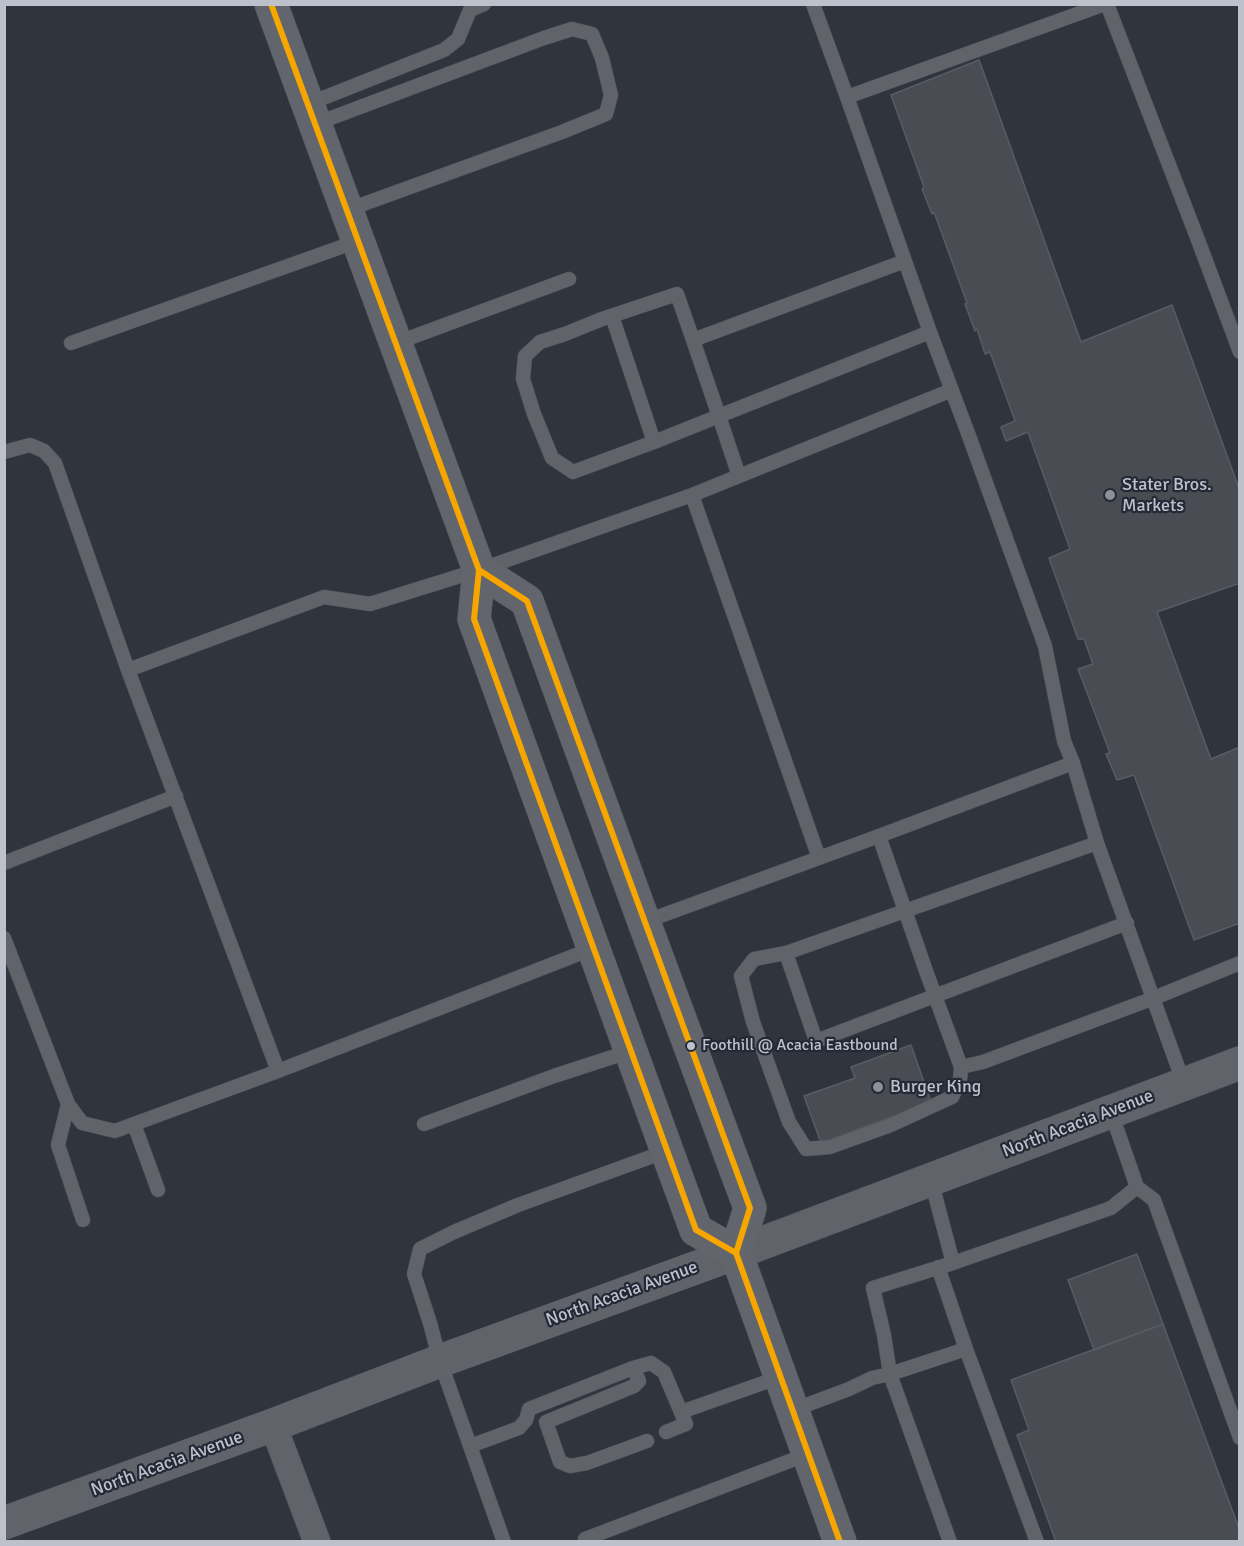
<!DOCTYPE html>
<style>
body{margin:0}
#map{position:relative;width:1244px;height:1546px;overflow:hidden;background:#30343c;font-family:Signika,sans-serif}
canvas{display:block}
.frame{position:absolute;inset:0;border:6px solid #bcc1cb;pointer-events:none}
</style>
<div id="map">
<canvas width="1244" height="1546"></canvas>
<div class="frame"></div>
</div>
<script>
const context = document.querySelector('canvas').getContext('2d');
context.lineJoin = 'round';
function paint(path, color) { context.fillStyle = color; context.fill(path, 'evenodd'); }
const shape = rows => new Path2D(rows.map(r => 'M' + r).join(''));
function trace(path, color, width, dash) { context.strokeStyle = color; context.lineWidth = width; context.lineCap = dash ? 'butt' : 'round'; context.setLineDash(dash || []); context.stroke(path); }
function write(font, color, halo, rows, align = 'center') {
  context.font = font + ' Signika,sans-serif'; context.lineWidth = 4.5; context.setLineDash([]); context.textBaseline = 'middle'; context.strokeStyle = halo; context.fillStyle = color; for (const [text, x, y, turn = 0] of rows) {
    context.save(); context.translate(x, y); context.rotate((+turn || 0) * Math.PI / 180); context.textAlign = isNaN(turn) ? turn : align; if (halo) context.strokeText(text, 0, 0); context.fillText(text, 0, 0); context.restore();
  }
}
const building = shape([
 [979,60,1081,342,1172,305,1240,491,1240,583,1157,612,1211,759,1240,747,1240,923,1194,940,1134,775,1117,780,1106,754,1110,753,1078,669,1093,664,1084,639,1078,639,1049,558,1070,549,1028,432,1006,441,1001,427,1015,421,990,352,985,354,977,329,975,331,965,304,967,303,934,212,932,214,922,189,924,187,891,95,979,60],
 [911,1045,931,1102,821,1143,804,1096,855,1078,851,1067,911,1045],
 [1137,1254,1163,1324,1094,1350,1068,1280,1137,1254],
 [1163,1324,1240,1531,1240,1542,1056,1542,1017,1435,1029,1430,1011,1380,1163,1324]
]);
paint(building, '#494d53');
trace(building, '#585c63', 1.5);
const service = shape([
 [813,4,847,97,930,332,969,436,1045,646,1064,741,1073,763,1097,843,1184,1084],
 [1107,4,1198,240,1240,352],
 [847,97,1105,4],
 [308,104,444,50,458,39,470,10,484,4],
 [315,124,544,38,572,29,592,34,602,58,611,95,606,114,562,132,347,210],
 [612,316,654,442],
 [693,340,905,261],
 [71,343,358,241],
 [396,343,569,279],
 [4,452,30,445,44,451,55,463,128,670],
 [739,476,719,416,693,340,677,294,602,319,565,334,540,342,525,356,523,379,534,414,552,458,573,472,654,442,719,416,930,332],
 [692,495,819,858],
 [879,836,1073,763],
 [4,863,176,796],
 [644,922,879,836,926,971,961,1067,983,1062,1154,998,1240,963],
 [4,938,68,1104,82,1123,115,1131,278,1071],
 [594,948,278,1071,128,670,324,597,370,604,479,570,692,495,952,390],
 [786,953,816,1041,1127,923],
 [961,1067,960,1081,952,1097,891,1125,830,1147,806,1149,789,1122,753,1022,741,976,754,959,786,953,1097,843],
 [68,1104,58,1145,83,1220],
 [134,1124,158,1190],
 [424,1124,554,1076,631,1051],
 [931,1180,953,1263],
 [1137,1187,1154,1200,1240,1438],
 [938,1267,966,1349,1037,1542],
 [633,1368,639,1381,634,1386,546,1422,560,1462,570,1466,587,1463,647,1441],
 [793,1410,849,1389,872,1378,890,1374,966,1349],
 [681,1412,780,1377],
 [470,1446,519,1428,526,1420,529,1409,633,1368,651,1363,664,1372,686,1424,666,1432],
 [585,1539,808,1454],
 [504,1542,440,1361,430,1323,414,1274,420,1249,454,1232,518,1205,667,1151],
 [950,1542,890,1374,884,1335,873,1288,953,1263,1111,1208,1137,1187,1111,1112]
]);
const minor = shape([
 [273,1425,317,1542]
]);
const tertiary = shape([
 [4,1523,273,1425,440,1361,736,1253,1240,1063]
]);
const primary = shape([
 [271,4,479,570,474,619,667,1151,696,1230,736,1253],
 [479,570,527,601,644,922,750,1208,736,1253,840,1542]
]);
trace(service, '#4c4f54', 15);
trace(minor, '#4c4f54', 28);
trace(tertiary, '#4c4f54', 34);
trace(primary, '#4d5158', 34);
trace(service, '#60636a', 14);
trace(minor, '#60636a', 27);
trace(tertiary, '#60636a', 33);
trace(primary, '#62656b', 33);
trace(shape([
 [271,4,479,570,474,619,696,1230,736,1253],
 [479,570,527,601,750,1208,736,1253,840,1542]
]), '#f7a600', 6);
for (const [x, y, r, color] of [
 [1110,495,6,"#8b9099"],
 [691,1046,5,"#bcc1cb"],
 [878,1087,6,"#8b9099"]
]) { const dot = new Path2D(); dot.arc(x, y, r, 0, 2 * Math.PI); context.fillStyle = color; context.fill(dot); trace(dot, '#232a36', 2); }
write('16px', '#bcc1cb', '#232a36', [
 ["Foothill @ Acacia Eastbound",702,1046]
], 'left');
write('18px', '#bcc1cb', '#232a36', [
 ["Stater Bros.",1122,485],
 ["Markets",1122,506],
 ["Burger King",890,1087]
], 'left');
write('18px', '#bcc1cb', '#232a36', [
 ["North Acacia Avenue",1078,1124,-21],
 ["North Acacia Avenue",622,1294,-20],
 ["North Acacia Avenue",167,1464,-20]
]);
</script>
